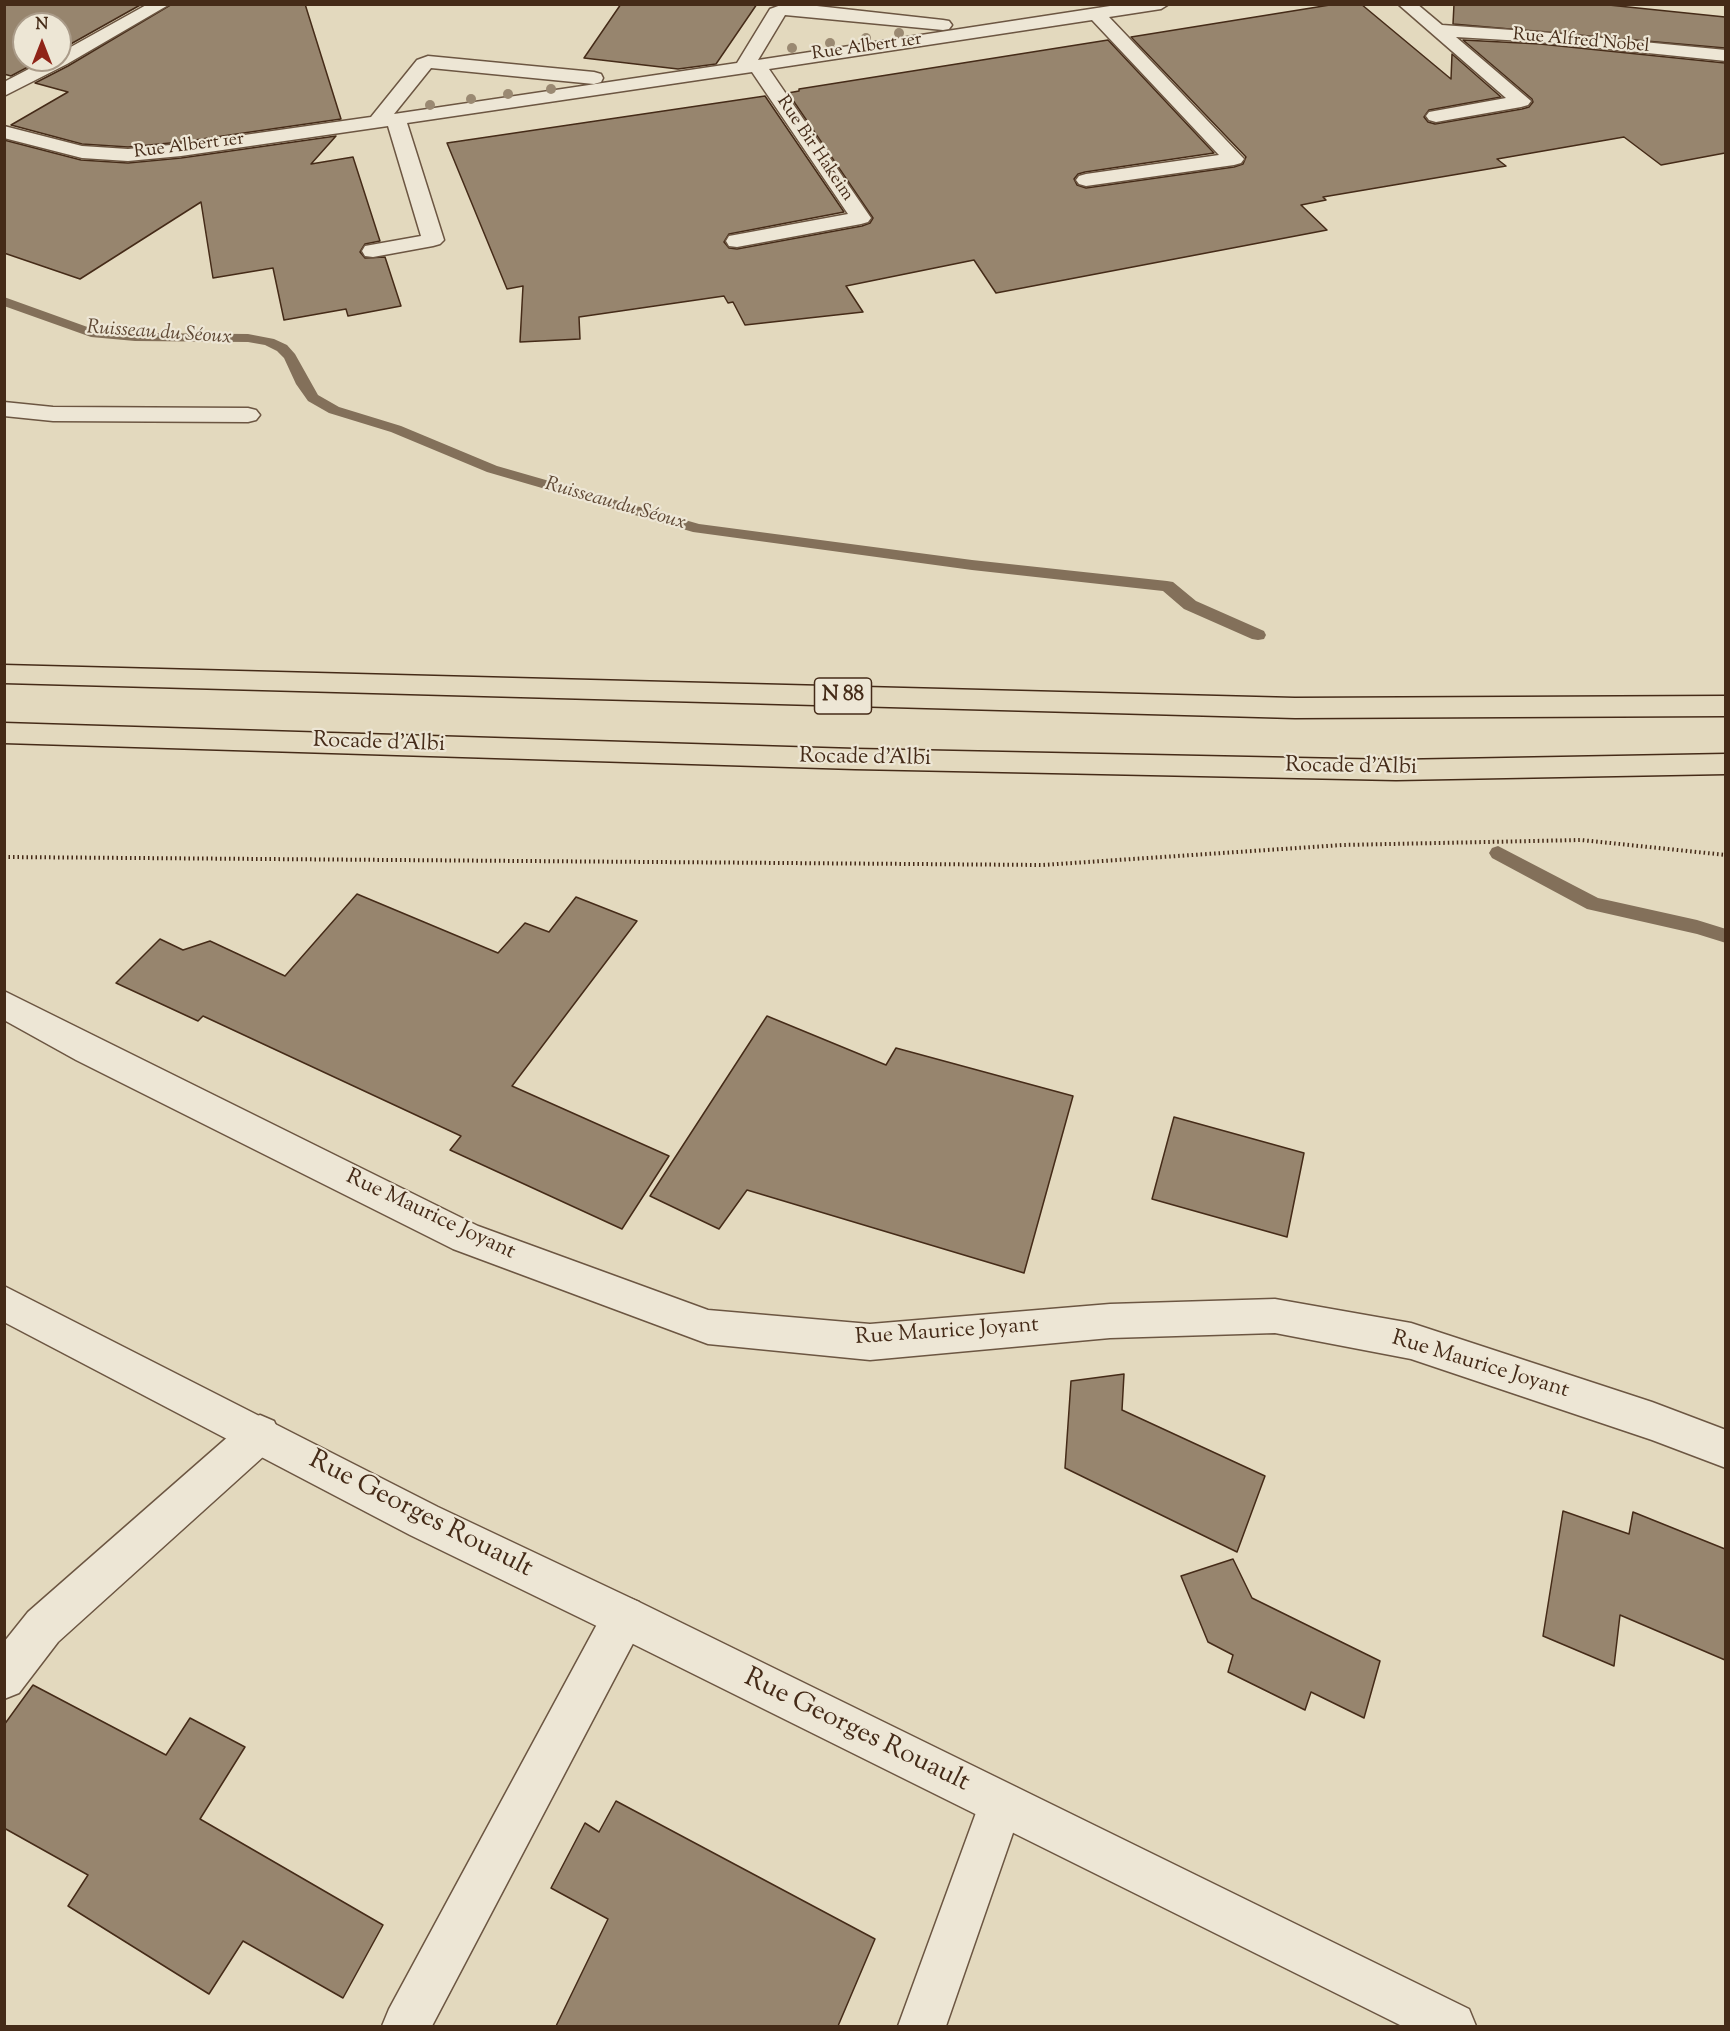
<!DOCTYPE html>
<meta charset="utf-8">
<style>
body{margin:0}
#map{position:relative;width:1730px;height:2031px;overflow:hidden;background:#e3d9be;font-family:"Sorts Mill Goudy",serif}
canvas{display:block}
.frame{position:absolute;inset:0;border:6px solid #452b18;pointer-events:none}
.north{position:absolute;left:12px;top:12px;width:60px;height:60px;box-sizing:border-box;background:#ede6d5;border:2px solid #aa9b89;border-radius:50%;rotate:0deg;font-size:16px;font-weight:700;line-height:24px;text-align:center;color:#452b18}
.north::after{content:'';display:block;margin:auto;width:21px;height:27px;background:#8f2418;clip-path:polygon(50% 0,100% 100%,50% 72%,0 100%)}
</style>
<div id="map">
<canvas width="1730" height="2031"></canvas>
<div class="frame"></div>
<div class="north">N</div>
</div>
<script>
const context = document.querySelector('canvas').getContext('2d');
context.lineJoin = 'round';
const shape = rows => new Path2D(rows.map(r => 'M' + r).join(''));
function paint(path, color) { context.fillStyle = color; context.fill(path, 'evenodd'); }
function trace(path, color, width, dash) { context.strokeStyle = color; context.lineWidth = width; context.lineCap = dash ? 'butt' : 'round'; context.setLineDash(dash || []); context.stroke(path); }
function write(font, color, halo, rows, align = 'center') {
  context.font = font + ' "Sorts Mill Goudy",serif'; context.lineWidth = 4.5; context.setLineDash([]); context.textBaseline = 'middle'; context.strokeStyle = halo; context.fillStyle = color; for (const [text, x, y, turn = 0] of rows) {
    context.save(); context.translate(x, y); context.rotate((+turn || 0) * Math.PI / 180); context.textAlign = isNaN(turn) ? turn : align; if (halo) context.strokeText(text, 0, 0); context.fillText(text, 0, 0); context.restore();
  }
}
paint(shape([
 [4,297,93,329,135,333,248,334,274,339,287,345,295,354,318,395,339,407,401,426,497,466,699,524,972,560,1167,581,1173,582,1196,601,1264,631,1266,635,1264,639,1258,640,1252,639,1184,609,1163,591,972,570,693,532,487,472,391,432,329,413,308,401,296,384,284,358,277,351,265,345,248,342,135,341,91,337,4,306,4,297],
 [1498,846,1598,898,1697,920,1726,929,1726,943,1697,934,1587,909,1492,858,1489,853,1492,848,1498,846]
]), '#83705a');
const building = shape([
 [4,4,142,4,60,50,60,24,24,24,24,60,41,60,11,76,4,74,4,4],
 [172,4,305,4,341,119,181,142,128,147,82,144,11,125,68,92,35,83,68,66,172,4],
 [621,4,757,4,716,64,678,69,584,58,621,4],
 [1336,4,1361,4,1451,79,1452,54,1501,97,1429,110,1424,117,1428,122,1435,124,1522,109,1529,107,1533,102,1532,99,1463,40,1540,44,1725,63,1725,153,1661,165,1624,137,1497,159,1506,166,1323,197,1326,200,1301,205,1327,230,996,293,974,260,846,286,863,312,745,325,733,302,728,303,724,296,579,317,580,339,520,342,523,286,507,289,447,143,765,96,844,212,729,234,724,242,729,248,737,249,862,226,870,223,873,218,788,93,799,91,799,89,1108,40,1214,153,1085,172,1078,174,1074,179,1077,185,1086,188,1234,167,1243,164,1246,157,1131,37,1336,4],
 [1454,4,1599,4,1725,17,1725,48,1453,24,1454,4],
 [336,136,311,164,353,157,380,241,365,244,360,252,365,258,385,257,401,306,348,316,346,309,284,320,273,268,213,278,201,202,80,279,4,253,4,140,81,160,128,163,181,158,336,136],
 [357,894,498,953,525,923,549,932,576,897,637,921,512,1086,669,1156,622,1229,450,1150,461,1136,203,1016,198,1021,116,983,160,939,183,950,210,941,285,976,357,894],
 [767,1016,886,1065,896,1048,1073,1096,1024,1273,747,1190,719,1229,650,1196,767,1016],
 [1174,1117,1304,1153,1287,1237,1152,1199,1174,1117],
 [1124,1374,1122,1410,1265,1476,1237,1552,1065,1468,1071,1381,1124,1374],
 [1563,1511,1629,1534,1633,1512,1725,1549,1725,1660,1620,1615,1614,1666,1543,1636,1563,1511],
 [1233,1559,1252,1598,1380,1661,1364,1718,1311,1692,1305,1710,1228,1672,1233,1655,1208,1642,1181,1576,1233,1559],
 [33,1685,166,1755,190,1718,245,1747,200,1819,383,1925,343,1998,243,1941,209,1994,68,1906,88,1875,4,1828,4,1725,33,1685],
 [616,1801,875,1939,838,2026,556,2026,608,1919,551,1888,585,1823,599,1832,616,1801]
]);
paint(building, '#97856e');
trace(building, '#452b18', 1.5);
const service = shape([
 [4,402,53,407,248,408,256,410,260,415,256,420,248,422,53,421,4,416,4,402],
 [260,1415,274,1421,280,1434,274,1447,58,1642,19,1693,4,1699,4,1642,28,1612,246,1421,260,1415],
 [624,1596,639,1602,645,1617,639,1632,432,2026,382,2026,389,2009,609,1602,624,1596],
 [1001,1782,1017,1788,1023,1804,946,2026,898,2026,985,1788,1001,1782]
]);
const minor = shape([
 [148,4,170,4,67,64,4,96,4,82,46,60,60,60,60,53,148,4],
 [799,4,943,20,949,21,952,25,949,29,943,30,785,15,758,60,1123,4,1169,4,1161,9,1109,17,1244,159,1241,163,1234,165,1086,186,1079,184,1076,180,1079,176,1086,174,1219,155,1092,20,769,69,871,218,868,222,861,224,737,247,729,246,726,241,729,236,848,214,752,72,407,123,444,240,440,244,433,246,373,257,365,256,362,251,365,246,421,236,388,126,181,156,128,161,82,158,4,138,4,126,82,146,128,149,181,144,371,117,417,60,428,56,594,72,601,74,603,78,601,82,594,84,431,68,394,114,737,63,770,9,781,5,799,4],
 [1398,4,1417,4,1442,25,1540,32,1726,50,1726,61,1540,42,1456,37,1531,101,1528,105,1521,107,1436,122,1429,120,1426,116,1429,112,1506,98,1398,4],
 [4,991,478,1226,708,1310,870,1324,1110,1304,1275,1299,1411,1323,1652,1402,1726,1430,1726,1468,1652,1440,1411,1359,1275,1333,1110,1338,870,1360,708,1344,453,1249,76,1060,4,1020,4,991],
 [4,1286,438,1507,639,1602,1469,2009,1476,2026,1402,2026,609,1632,410,1535,4,1322,4,1286]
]);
const trunk = shape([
 [4,665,1295,698,1726,696,1726,716,1295,718,4,683,4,665],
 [4,723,855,749,1396,760,1726,754,1726,774,1396,780,855,769,4,743,4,723]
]);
trace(service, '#6c5642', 3);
trace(minor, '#6c5642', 3);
trace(trunk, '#452b18', 3);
trace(shape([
 [4,857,1043,865,1342,845,1581,840,1726,855]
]), '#452b18', 4, [1.5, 3]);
paint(service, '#ede6d5');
paint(minor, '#ede6d5');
paint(trunk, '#e3d9be');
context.fillStyle = '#9a8972';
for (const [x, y] of [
 [899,33],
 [866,38],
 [830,43],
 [792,48],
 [551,89],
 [508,94],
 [471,99],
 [430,105]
]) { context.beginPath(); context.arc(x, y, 5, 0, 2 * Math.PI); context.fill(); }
write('18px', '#452b18', '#ede6d5', [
 ["Rue Alfred Nobel",1581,42,5],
 ["Rue Albert 1er",867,48,-8],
 ["Rue Albert 1er",189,147,-7],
 ["Rue Bir Hakeim",814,149,56]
]);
write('italic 20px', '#5f4834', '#ede6d5', [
 ["Ruisseau du Séoux",159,334,4],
 ["Ruisseau du Séoux",615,505,16]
]);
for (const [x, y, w] of [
 [843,696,57]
]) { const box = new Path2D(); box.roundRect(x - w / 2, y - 18, w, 36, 4.5); context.fillStyle = '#ede6d5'; context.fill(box); trace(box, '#452b18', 1.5); }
write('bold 21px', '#452b18', null, [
 ["N 88",843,696]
]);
write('22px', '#452b18', '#ede6d5', [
 ["Rocade d'Albi",379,744,2],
 ["Rocade d'Albi",865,759,1],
 ["Rocade d'Albi",1351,768,1],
 ["Rue Maurice Joyant",430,1216,25],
 ["Rue Maurice Joyant",947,1333,-4],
 ["Rue Maurice Joyant",1480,1366,17]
]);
write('27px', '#452b18', '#ede6d5', [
 ["Rue Georges Rouault",420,1516,27],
 ["Rue Georges Rouault",856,1732,26]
]);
</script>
